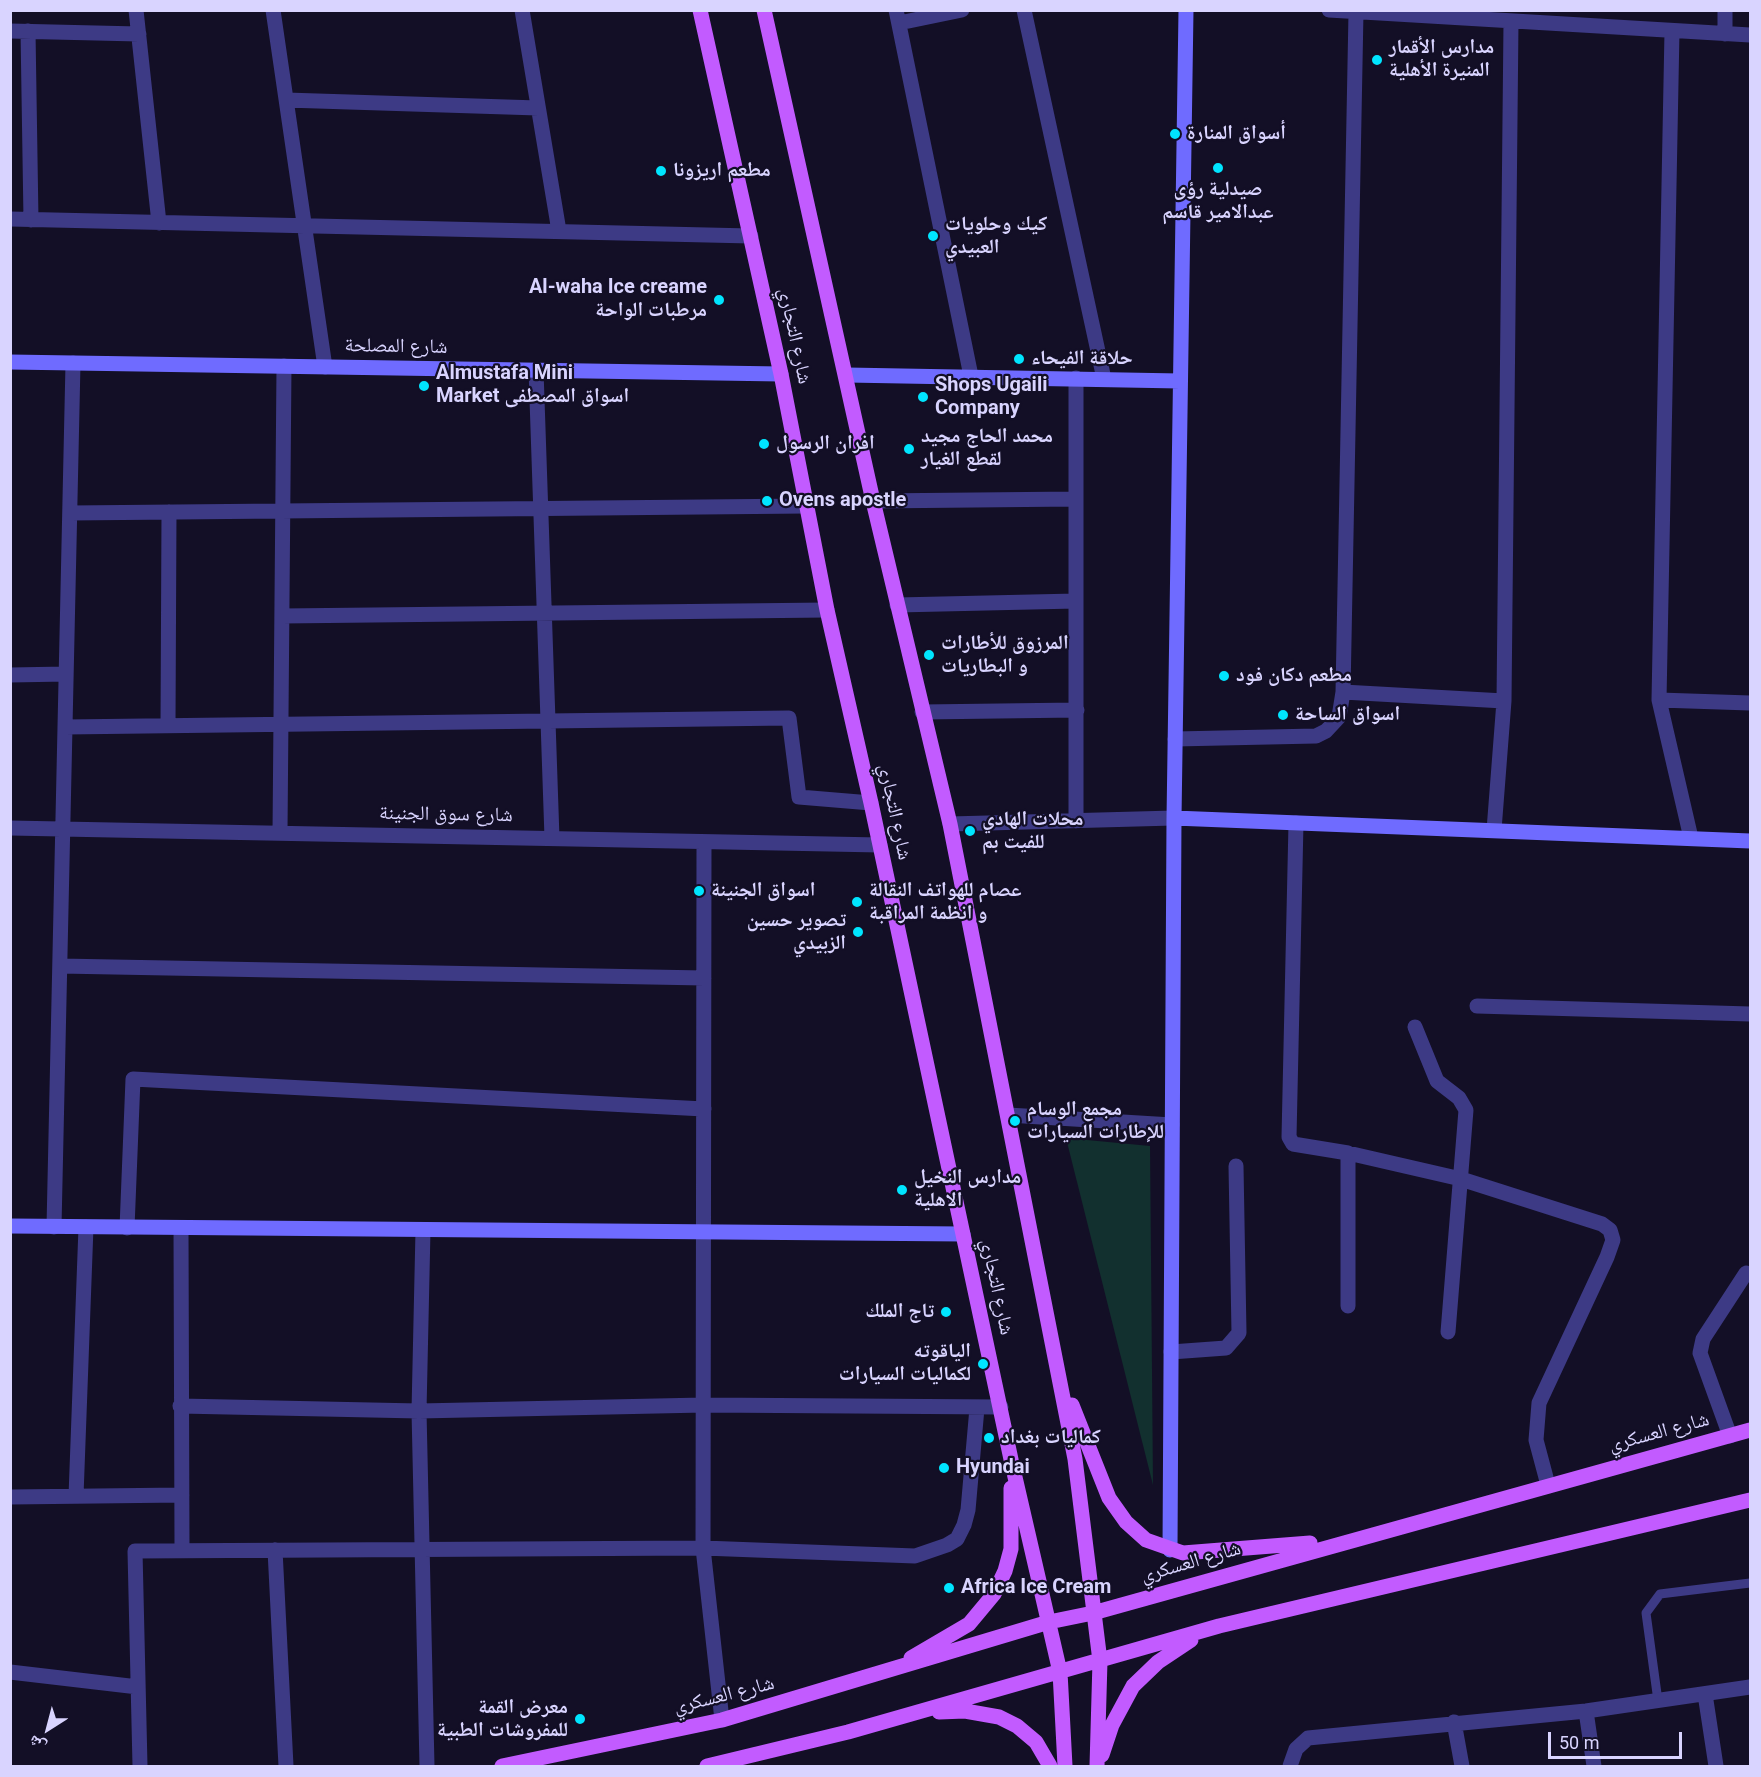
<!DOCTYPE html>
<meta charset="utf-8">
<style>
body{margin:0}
#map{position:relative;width:1761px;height:1777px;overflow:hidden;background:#130f26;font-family:Roboto,"Noto Naskh Arabic",sans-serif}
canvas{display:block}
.frame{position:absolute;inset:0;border:12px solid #d9d4ff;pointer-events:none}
.north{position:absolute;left:18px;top:1699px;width:60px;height:60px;-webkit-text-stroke:4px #130f26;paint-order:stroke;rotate:216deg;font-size:16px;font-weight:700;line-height:24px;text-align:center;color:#d9d4ff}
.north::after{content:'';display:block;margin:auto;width:21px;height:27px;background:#d9d4ff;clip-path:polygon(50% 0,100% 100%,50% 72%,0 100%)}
.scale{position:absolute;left:1548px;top:1732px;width:134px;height:27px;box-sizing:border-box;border:3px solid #d9d4ff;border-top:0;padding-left:8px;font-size:18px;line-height:21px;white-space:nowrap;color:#d9d4ff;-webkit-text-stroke:4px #130f26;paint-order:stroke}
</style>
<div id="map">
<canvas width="1761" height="1777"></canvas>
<div class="frame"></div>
<div class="north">ش</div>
<div class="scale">50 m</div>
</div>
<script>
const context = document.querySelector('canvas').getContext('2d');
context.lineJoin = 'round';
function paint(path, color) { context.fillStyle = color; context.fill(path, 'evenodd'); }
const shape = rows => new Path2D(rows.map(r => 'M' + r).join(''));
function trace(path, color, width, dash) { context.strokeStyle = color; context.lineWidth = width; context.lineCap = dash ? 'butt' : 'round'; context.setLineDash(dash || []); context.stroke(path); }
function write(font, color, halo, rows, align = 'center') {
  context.font = font + ' Roboto,"Noto Naskh Arabic",sans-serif'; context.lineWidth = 4.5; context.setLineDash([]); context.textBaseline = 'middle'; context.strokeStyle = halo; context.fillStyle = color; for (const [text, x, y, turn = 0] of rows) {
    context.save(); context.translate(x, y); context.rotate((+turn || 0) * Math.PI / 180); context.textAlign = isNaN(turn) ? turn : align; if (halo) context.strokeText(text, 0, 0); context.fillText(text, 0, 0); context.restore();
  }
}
paint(shape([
 [1066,1138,1150,1146,1153,1485]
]), '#12302f');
trace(shape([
 [1658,1701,1646,1613,1660,1594,1750,1583]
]), '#3d3a85', 9);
trace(shape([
 [136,10,159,223],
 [273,10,325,367],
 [522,10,559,231],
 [896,10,971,376],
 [1024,10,1104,379],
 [1329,10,1750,35],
 [899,23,962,10],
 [10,31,139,34],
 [28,31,31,220],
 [1672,31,1659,700,1691,838],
 [1725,34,1725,10],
 [286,100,538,108],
 [10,219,751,236],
 [536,370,552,838],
 [873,501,1076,499],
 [70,513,807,506],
 [897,605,1076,601],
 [282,616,827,610],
 [10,675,66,674],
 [1343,692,1504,701],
 [1659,700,1750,703],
 [922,712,1077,710],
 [168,725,169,512],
 [65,727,789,718,799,797,871,803],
 [1175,739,1316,736,1326,731,1339,717,1343,692,1356,12],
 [1076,821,1076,378],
 [1296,823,1289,1137,1293,1144,1348,1153,1461,1179,1602,1224,1610,1230,1613,1240,1607,1257,1539,1403,1536,1440,1548,1485],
 [950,824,1174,818],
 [10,828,880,845],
 [1494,830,1504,701,1511,22],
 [280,833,284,366],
 [704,842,703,1548,722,1720],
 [60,966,704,978],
 [1477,1006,1750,1014],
 [1415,1027,1437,1081,1459,1098,1466,1110,1448,1332],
 [1008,1115,1172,1125],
 [1348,1153,1348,1306],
 [54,1227,73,363],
 [127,1228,133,1079,704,1109],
 [181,1228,182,1549],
 [423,1230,419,1411,427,1766],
 [1171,1352,1226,1348,1239,1333,1236,1166],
 [180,1406,419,1411,704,1405,1001,1407],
 [1730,1436,1700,1353,1703,1339,1746,1273],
 [76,1496,86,1227],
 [10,1497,182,1495],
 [275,1550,286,1766],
 [10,1672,138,1687],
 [1705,1694,1716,1766],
 [1586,1711,1594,1766],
 [1454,1722,1462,1766],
 [140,1766,135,1551,703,1548,915,1556,947,1545,957,1539,964,1525,968,1510,977,1408],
 [1290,1766,1296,1749,1308,1738,1586,1711,1750,1687]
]), '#3d3a85', 15);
trace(shape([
 [10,362,781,374],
 [847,375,1180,381],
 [1174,818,1750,841],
 [10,1226,963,1234],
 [1170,1550,1174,818,1186,10]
]), '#6f6bff', 15);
trace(shape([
 [700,10,781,374,827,610,871,803,1012,1464,1060,1672,1065,1766],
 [764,10,873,501,950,824,1075,1459,1100,1661,1097,1766],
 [1072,1405,1109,1498,1126,1522,1146,1540,1183,1553,1310,1543],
 [911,1658,969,1624,994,1594,1005,1571,1011,1549,1011,1488],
 [939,1712,965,1711,999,1717,1017,1726,1036,1742,1050,1766],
 [1102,1755,1112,1725,1133,1686,1158,1662,1191,1640],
 [502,1766,722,1720,1049,1622,1093,1613,1750,1430],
 [707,1766,848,1732,1219,1626,1750,1500]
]), '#c25bff', 15);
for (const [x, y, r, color] of [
 [1377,60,6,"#00e5ff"],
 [1175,134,6,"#00e5ff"],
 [1218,168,6,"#00e5ff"],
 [661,171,6,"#00e5ff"],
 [933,236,6,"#00e5ff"],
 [719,300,6,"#00e5ff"],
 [1019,359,6,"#00e5ff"],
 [424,386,6,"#00e5ff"],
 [923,397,6,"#00e5ff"],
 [764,444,6,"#00e5ff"],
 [909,449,6,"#00e5ff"],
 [767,501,6,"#00e5ff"],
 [929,655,6,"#00e5ff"],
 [1224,676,6,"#00e5ff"],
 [1283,715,6,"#00e5ff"],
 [970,831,6,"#00e5ff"],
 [699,891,6,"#00e5ff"],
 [857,902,6,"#00e5ff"],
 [858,932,6,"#00e5ff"],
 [1015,1121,6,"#00e5ff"],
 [902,1190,6,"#00e5ff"],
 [946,1312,6,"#00e5ff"],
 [983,1364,6,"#00e5ff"],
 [989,1438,6,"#00e5ff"],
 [944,1468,6,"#00e5ff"],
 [949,1588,6,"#00e5ff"],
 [580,1719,6,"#00e5ff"]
]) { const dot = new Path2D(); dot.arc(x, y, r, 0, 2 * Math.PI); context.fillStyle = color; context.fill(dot); trace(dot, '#130f26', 2); }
write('bold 20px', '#d9d4ff', '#130f26', [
 ["مدارس الأقمار",1389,48],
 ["المنيرة الأهلية",1389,71],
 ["أسواق المنارة",1187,134],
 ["مطعم اريزونا",673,171],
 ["صيدلية رؤى",1218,190,"center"],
 ["عبدالامير قاسم",1218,213,"center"],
 ["كيك وحلويات",945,225],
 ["العبيدي",945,248],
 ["Al-waha Ice creame",707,288,"right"],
 ["مرطبات الواحة",707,311,"right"],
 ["حلاقة الفيحاء",1031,359],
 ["Almustafa Mini",436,374],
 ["Market اسواق المصطفى",436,397],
 ["Shops Ugaili",935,386],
 ["Company",935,409],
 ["محمد الحاج مجيد",921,437],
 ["لقطع الغيار",921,460],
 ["افران الرسول",776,444],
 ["Ovens apostle",779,501],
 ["المرزوق للأطارات",941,644],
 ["و البطاريات",941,667],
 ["مطعم دكان فود",1236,676],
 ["اسواق الساحة",1295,715],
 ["محلات الهادي",982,820],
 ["للفيت بم",982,843],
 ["اسواق الجنينة",711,891],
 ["عصام للهواتف النقالة",869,891],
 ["و انظمة المراقبة",869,914],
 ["تصوير حسين",846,921,"right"],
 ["الزبيدي",846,944,"right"],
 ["مجمع الوسام",1027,1110],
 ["للإطارات السيارات",1027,1133],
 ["مدارس النخيل",914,1178],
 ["الاهلية",914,1201],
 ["تاج الملك",934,1312,"right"],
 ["الياقوته",971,1352,"right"],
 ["لكماليات السيارات",971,1375,"right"],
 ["كماليات بغداد",1001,1438],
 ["Hyundai",956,1468],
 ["Africa Ice Cream",961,1588],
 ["معرض القمة",568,1708,"right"],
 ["للمفروشات الطبية",568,1731,"right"]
], 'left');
write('20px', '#d9d4ff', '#130f26', [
 ["شارع التجاري",794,336,78],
 ["شارع المصلحة",396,347,1],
 ["شارع التجاري",894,812,78],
 ["شارع سوق الجنينة",446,815,1],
 ["شارع التجاري",996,1287,78],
 ["شارع العسكري",1659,1433,-15],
 ["شارع العسكري",1191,1563,-16],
 ["شارع العسكري",724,1696,-14]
]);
</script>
